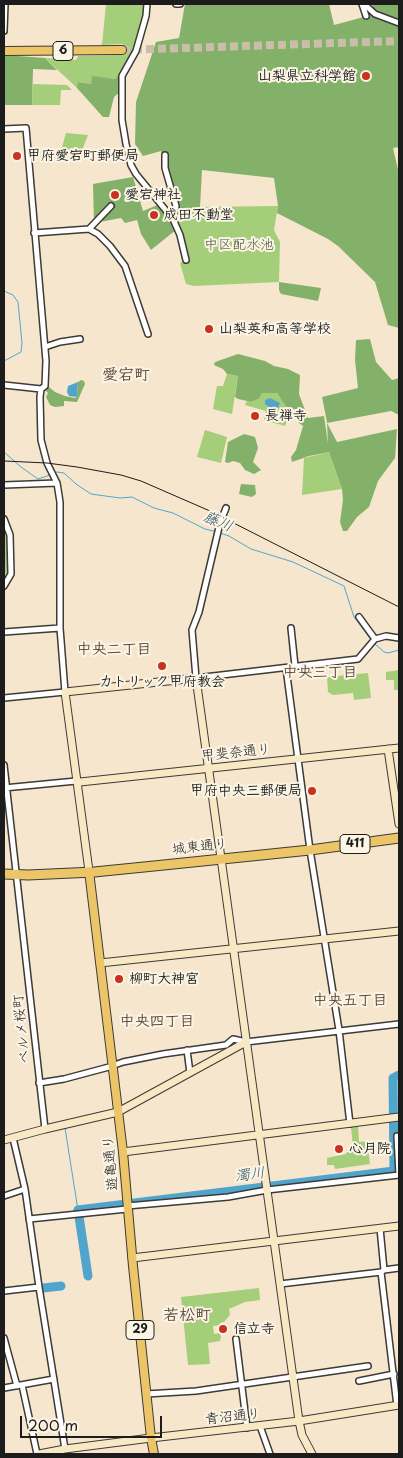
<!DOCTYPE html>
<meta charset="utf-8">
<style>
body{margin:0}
#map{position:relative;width:403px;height:1458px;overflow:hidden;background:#f6e6cd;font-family:"Playpen Sans",sans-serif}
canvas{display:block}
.frame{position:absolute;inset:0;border:5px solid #1c1c1c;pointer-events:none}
.scale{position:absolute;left:20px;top:1416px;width:142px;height:22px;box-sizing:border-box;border:2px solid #1c1c1c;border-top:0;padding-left:6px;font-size:15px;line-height:18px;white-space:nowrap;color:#1c1c1c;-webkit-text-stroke:4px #fcf5e5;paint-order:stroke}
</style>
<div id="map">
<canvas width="403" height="1458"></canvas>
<div class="frame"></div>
<div class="scale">200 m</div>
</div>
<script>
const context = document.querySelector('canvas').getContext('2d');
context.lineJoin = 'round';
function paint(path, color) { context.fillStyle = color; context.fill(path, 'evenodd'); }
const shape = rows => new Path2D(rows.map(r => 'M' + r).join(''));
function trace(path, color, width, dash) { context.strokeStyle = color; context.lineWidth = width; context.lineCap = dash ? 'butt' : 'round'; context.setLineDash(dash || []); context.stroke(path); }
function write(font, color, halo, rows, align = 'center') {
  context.font = font + ' "Playpen Sans","Klee One",sans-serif'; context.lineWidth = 4; context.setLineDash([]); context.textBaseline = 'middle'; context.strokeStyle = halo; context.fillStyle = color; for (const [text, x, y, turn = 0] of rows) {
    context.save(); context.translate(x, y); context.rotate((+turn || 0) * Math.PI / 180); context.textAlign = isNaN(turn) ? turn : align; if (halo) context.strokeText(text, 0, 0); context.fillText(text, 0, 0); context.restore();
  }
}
paint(shape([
 [106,4,144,4,146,16,136,51,115,79,92,77,91,84,79,82,77,88,45,58,76,60,78,56,123,55,123,44,102,45],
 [33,84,67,85,72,90,61,90,60,105,32,105],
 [66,133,88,135,81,153,62,147],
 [278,206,274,230,280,242,279,282,194,286,186,284,180,263,185,260,173,219,175,213,200,207],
 [227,374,238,376,232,414,213,409,217,386,223,386],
 [268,392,277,393,286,407,285,413,293,415,292,419,288,418,285,426,264,420,266,411,245,405,247,401,253,402,262,393],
 [205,430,227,437,221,463,197,457],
 [329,452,342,489,302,495,304,458],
 [4,522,10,535,11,574,4,586],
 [399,670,399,690,394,690,394,680,386,680,386,672],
 [368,673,371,698,354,700,353,693,333,695,328,692,327,677],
 [358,1125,359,1142,367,1141,370,1164,335,1169,334,1165,327,1165,327,1158,346,1154,347,1152,350,1152,353,1147,351,1127],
 [259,1288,260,1300,245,1302,229,1309,230,1315,224,1322,220,1323,220,1325,213,1326,214,1334,220,1333,221,1336,220,1341,208,1343,210,1364,188,1365,181,1297]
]), '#a4ce7a');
paint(shape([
 [185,4,329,4,334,25,375,14,372,4,399,4,399,147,393,148,399,174,399,328,388,325,375,282,338,246,328,239,277,213,278,206,274,178,202,170,200,207,175,213,176,206,161,151,143,156,135,144,136,102,156,42,179,38],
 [136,51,122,76,121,91,114,97,109,117,103,117,77,88,78,82,91,84,92,76,115,79],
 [4,55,45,58,57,70,33,69,32,105,4,105],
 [133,177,143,211,160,204,177,229,151,250,141,234,137,220,125,223,121,218,94,223,93,184],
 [279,282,321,288,318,301,281,294,279,290],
 [370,339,376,362,392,380,399,378,399,415,391,411,327,423,337,442,397,429,395,458,378,481,369,507,357,517,347,531,343,531,340,522,343,500,342,489,329,452,309,456,292,462,291,457,296,450,303,426,298,422,299,416,296,415,297,410,286,407,277,393,262,393,259,398,252,402,238,399,235,397,238,376,227,374,223,369,214,365,215,362,238,354,265,361,274,366,288,369,300,375,299,394,308,418,324,416,328,444,327,422,322,397,358,388,355,360,356,340],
 [81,380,84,381,85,384,77,402,64,401,64,406,55,407,50,405,46,397,48,393,46,391,47,388,49,387,55,392,65,396,75,398,77,397,78,382],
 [244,434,255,437,258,448,253,462,261,470,254,474,245,470,240,463,233,461,228,463,225,462,228,442],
 [241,484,255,485,256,494,252,497,239,494]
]), '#83b16a');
paint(shape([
 [78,382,77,397,69,396,67,392,68,386],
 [270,398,280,403,277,410,273,410,265,404,265,400]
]), '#51a5cc');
trace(shape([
 [4,291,13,295,18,302,22,343,21,352,4,361],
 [4,452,21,467,38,479,50,475],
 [54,473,57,472,64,473,76,484,91,494,120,498,132,497,154,508,173,513,205,529,217,532],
 [220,533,229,536,251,549,293,562,344,586,354,617,371,640],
 [374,643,384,652,388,653,399,650],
 [65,1128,78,1210]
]), '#51a5cc', 1);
trace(shape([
 [88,1276,78,1210,394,1171,393,1078,399,1075],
 [43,1288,61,1286]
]), '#51a5cc', 9);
trace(shape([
 [122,50,399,41]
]), '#cabeaa', 8, [8, 4]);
const street = shape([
 [147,4,146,16,136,51,122,76,122,120,126,144,131,165,136,174,173,219,180,235,186,260],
 [176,4,180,4],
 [362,4,366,16],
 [364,4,375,14,399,23],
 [4,31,5,4],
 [4,129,26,128,46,361,45,386,41,389,40,397,41,440,47,463,57,483,60,502,60,628,65,692,4,698],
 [165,155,165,168,176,206,173,219],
 [89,229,111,206],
 [34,233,89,229,98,234,110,246,125,266,148,334],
 [45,347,60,342,80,339],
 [4,385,41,389],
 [4,485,57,483],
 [226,508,220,523,199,612,192,630,196,678,358,659,375,639,386,636,399,638],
 [4,519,10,535,11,574,4,586],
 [359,617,375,639],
 [291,628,295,666],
 [4,632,60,628],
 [286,668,310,850,339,1030,350,1124],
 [4,765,45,1129],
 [4,788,76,781],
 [187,1050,190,1073],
 [39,1083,64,1079,109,1067,123,1062,163,1054,226,1045,233,1039,246,1042,399,1024],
 [397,1136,399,1175],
 [13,1138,25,1189,39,1287,65,1449],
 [4,1196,25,1189],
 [127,1206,228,1197,267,1190,399,1175],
 [29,1219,127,1209],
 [380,1228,384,1270],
 [381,1272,397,1406],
 [280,1284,381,1272,384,1270,399,1268],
 [4,1291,39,1287],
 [4,1338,17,1386],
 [236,1339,247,1428],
 [359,1381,394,1374],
 [22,1385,37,1454],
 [4,1388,54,1379],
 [146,1394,196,1391,368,1366],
 [260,1426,270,1454]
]);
const secondary = shape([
 [388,749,399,824],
 [76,781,80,782,399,748],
 [89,871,65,692,196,678,299,1421,302,1435,312,1454],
 [100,963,399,931],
 [4,1140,45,1129,118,1112,246,1042],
 [123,1152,399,1117],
 [132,1258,399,1226],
 [39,1454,65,1449,151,1438,299,1421,399,1405]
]);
const primary = shape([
 [4,51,122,50],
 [89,871,123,1152,133,1266,151,1438,154,1454]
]);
const highway = shape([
 [4,874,28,875,94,872,154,866,310,850,399,838]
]);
trace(street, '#3d3a37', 8);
trace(secondary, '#3d3a37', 9);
trace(primary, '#3d3a37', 10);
trace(highway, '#3d3a37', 11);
trace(street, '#fff', 5);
trace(secondary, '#f8e8c3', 7);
trace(primary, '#edc569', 8);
trace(highway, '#edc569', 9);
trace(shape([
 [4,461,47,463,77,467,121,475,141,481,210,511,399,607]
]), '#1c1c1c', 1);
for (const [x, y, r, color] of [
 [366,76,5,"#c8321e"],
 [17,156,5,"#c8321e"],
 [115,195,5,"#c8321e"],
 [154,215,5,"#c8321e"],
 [209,329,5,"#c8321e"],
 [255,416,5,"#c8321e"],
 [162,666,5,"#c8321e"],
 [312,791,5,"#c8321e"],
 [119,979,5,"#c8321e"],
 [339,1149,5,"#c8321e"],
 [223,1329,5,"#c8321e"]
]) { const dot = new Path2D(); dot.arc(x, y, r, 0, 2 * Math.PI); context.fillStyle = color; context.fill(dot); trace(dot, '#fcf5e5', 2); }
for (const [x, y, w] of [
 [63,51,20],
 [355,844,30],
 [140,1330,28]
]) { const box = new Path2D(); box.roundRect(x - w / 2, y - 9.5, w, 19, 4); context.fillStyle = '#fcf5e5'; context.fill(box); trace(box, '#1c1c1c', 1); }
write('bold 12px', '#1c1c1c', null, [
 ["6",63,51],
 ["411",355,844],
 ["29",140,1330]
]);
write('bold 14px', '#1c1c1c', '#fcf5e5', [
 ["山梨県立科学館",356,76,"right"],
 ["甲府愛宕町郵便局",27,156],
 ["愛宕神社",125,195],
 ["成田不動堂",164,215],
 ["山梨英和高等学校",219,329],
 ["長禅寺",265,416],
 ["カトリック甲府教会",162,682,"center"],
 ["甲府中央三郵便局",302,791,"right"],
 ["柳町大神宮",129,979],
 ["心月院",349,1149],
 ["信立寺",233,1329]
], 'left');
write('14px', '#4c5a3d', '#fcf5e5', [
 ["中区配水池",239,245]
]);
write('14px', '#1c1c1c', '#fcf5e5', [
 ["甲斐奈通り",236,753,-6],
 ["城東通り",200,847,-6],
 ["ベルメ桜町",22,1029,-96],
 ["遊亀通り",111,1163,-95],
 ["青沼通り",233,1417,-6]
]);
write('italic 15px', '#345a6b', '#fcf5e5', [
 ["藤川",218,522,23],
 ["濁川",250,1175,-7]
]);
write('bold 15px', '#5e4a3c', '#fcf5e5', [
 ["中央二丁目",114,650],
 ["中央三丁目",320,673],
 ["中央五丁目",350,1001],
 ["中央四丁目",157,1022]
]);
write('bold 16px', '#5e4a3c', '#fcf5e5', [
 ["愛宕町",126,376],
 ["若松町",187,1316]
]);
</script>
